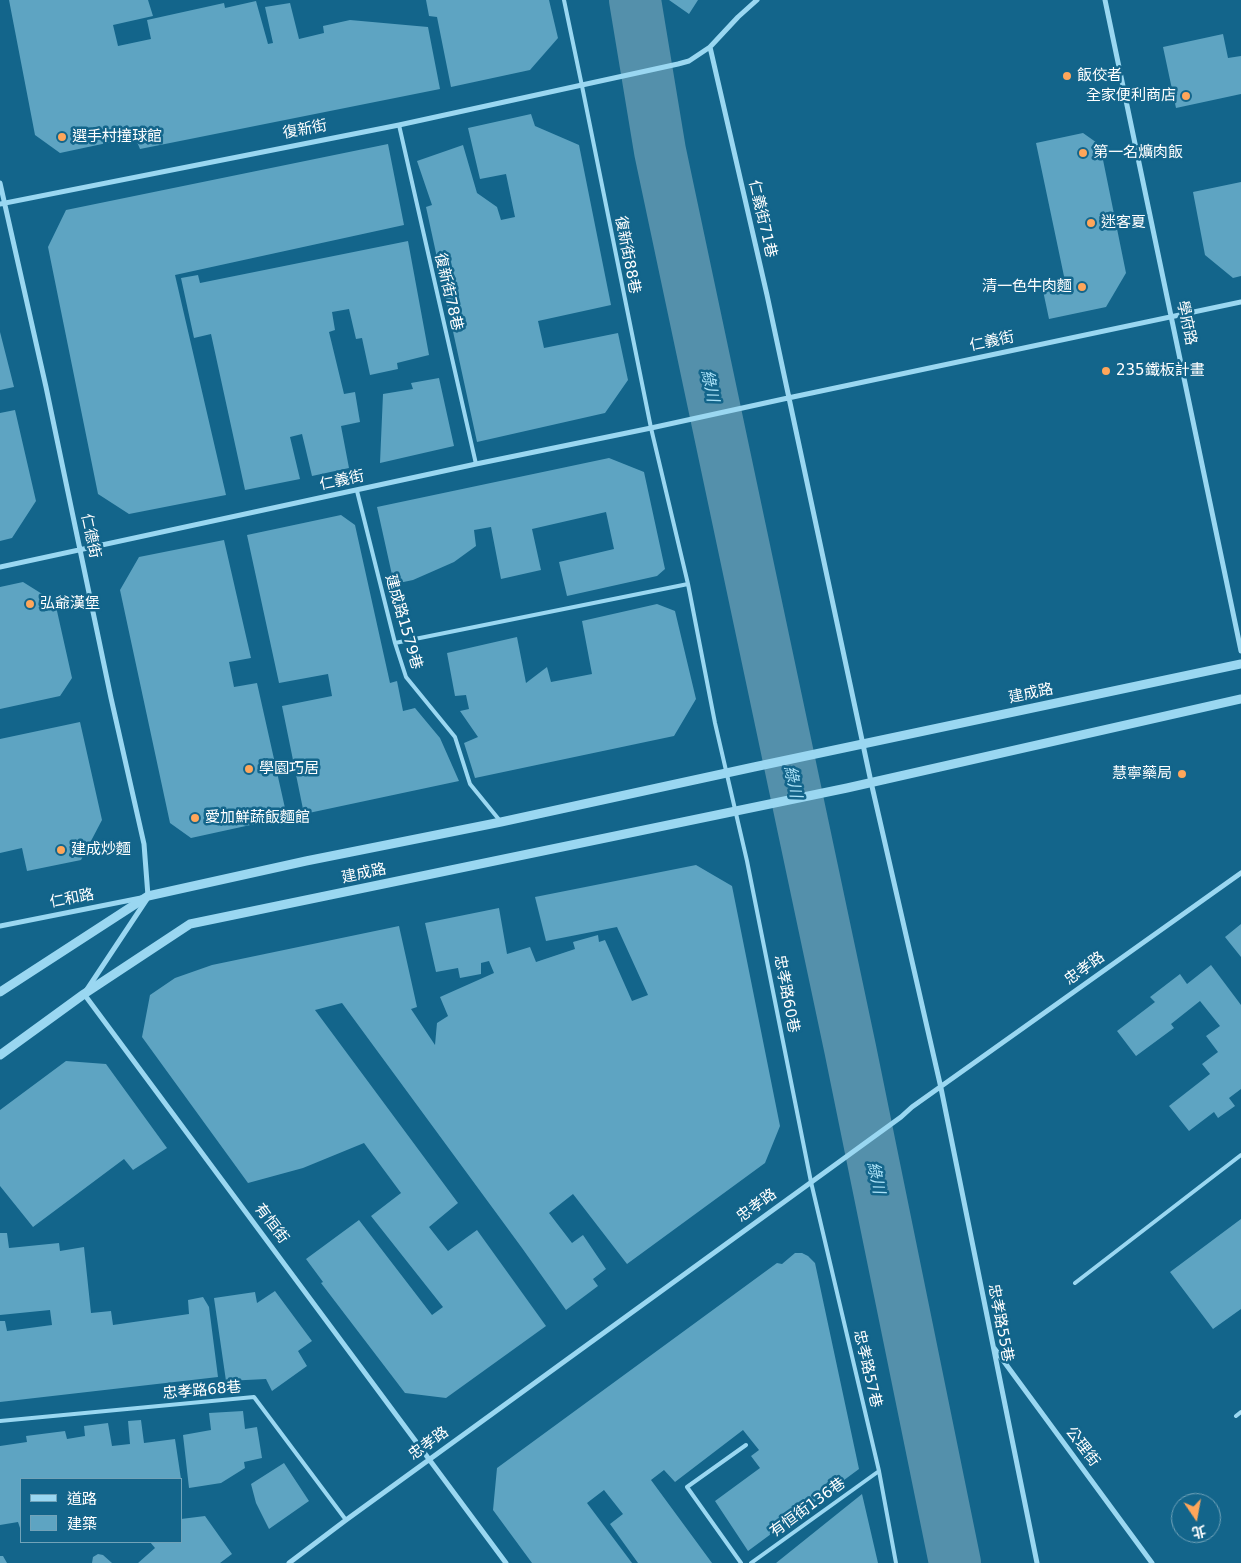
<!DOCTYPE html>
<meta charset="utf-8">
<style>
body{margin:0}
#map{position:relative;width:1241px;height:1563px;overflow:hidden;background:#13658b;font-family:"DejaVu Sans","Noto Sans TC",sans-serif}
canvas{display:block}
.legend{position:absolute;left:20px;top:1478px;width:162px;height:65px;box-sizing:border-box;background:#13658b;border:1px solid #71a3b9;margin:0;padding:6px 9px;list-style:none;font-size:15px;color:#fff}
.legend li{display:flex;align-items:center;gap:10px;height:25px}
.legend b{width:25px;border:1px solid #71a3b9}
.north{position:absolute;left:1171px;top:1493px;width:50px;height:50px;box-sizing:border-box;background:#13658b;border:1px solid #71a3b9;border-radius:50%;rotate:168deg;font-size:14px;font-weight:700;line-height:20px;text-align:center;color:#fff}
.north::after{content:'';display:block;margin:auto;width:18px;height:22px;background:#ffa65a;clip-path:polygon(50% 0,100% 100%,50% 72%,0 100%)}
</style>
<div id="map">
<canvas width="1241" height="1563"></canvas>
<ul class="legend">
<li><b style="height:6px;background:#9ad7f1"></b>道路</li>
<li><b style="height:14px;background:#5ea4c2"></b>建築</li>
</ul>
<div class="north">北</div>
</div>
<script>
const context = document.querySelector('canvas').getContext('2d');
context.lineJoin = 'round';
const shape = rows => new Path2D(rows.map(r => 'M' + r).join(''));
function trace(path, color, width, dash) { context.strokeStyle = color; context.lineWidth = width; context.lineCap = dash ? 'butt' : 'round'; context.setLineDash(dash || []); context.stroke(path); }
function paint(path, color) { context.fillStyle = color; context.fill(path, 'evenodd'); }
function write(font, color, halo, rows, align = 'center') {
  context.font = font + ' "DejaVu Sans","Noto Sans TC",sans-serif'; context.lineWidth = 5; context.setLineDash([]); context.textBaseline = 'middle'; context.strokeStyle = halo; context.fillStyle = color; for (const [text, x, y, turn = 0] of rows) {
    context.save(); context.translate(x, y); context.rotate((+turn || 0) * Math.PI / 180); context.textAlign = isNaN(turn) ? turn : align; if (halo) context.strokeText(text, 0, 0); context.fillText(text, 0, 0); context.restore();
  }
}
trace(shape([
 [635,0,660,151,850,1048,955,1563]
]), '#5490ab', 52);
paint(shape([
 [9,0,148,0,153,16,113,25,118,46,151,39,147,20,224,3,225,8,256,1,268,44,273,43,265,7,290,3,299,39,324,33,323,26,350,20,428,27,440,89,140,149,135,137,60,153,35,135],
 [426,0,549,0,558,38,530,70,451,87,437,17,429,16],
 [669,0,698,0,689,14],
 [1223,34,1228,58,1241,56,1241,94,1176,108,1163,47],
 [531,114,535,126,579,145,611,305,538,321,544,348,618,333,628,380,605,413,477,442,426,207,432,205,417,161,463,145,477,193,497,207,501,220,515,217,506,174,480,179,468,128],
 [1083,133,1100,145,1126,273,1106,307,1049,319,1042,286,1065,281,1036,143],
 [388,144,404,225,175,275,226,495,129,514,98,494,48,247,66,210],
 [1241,182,1241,276,1233,278,1205,255,1193,192],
 [408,241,429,355,397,363,398,369,370,375,362,338,356,339,349,309,332,312,335,330,329,332,344,394,355,392,360,422,341,426,349,468,312,476,302,434,290,437,300,479,245,490,211,334,194,338,181,278,198,275,200,283],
 [0,332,14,387,0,390],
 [439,378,454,446,380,463,383,394,413,389,411,383],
 [15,410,36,501,12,538,0,541,0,413],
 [609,458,644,472,665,569,657,576,567,596,559,562,614,549,606,512,532,529,541,570,501,579,491,527,474,530,476,546,454,562,413,580,394,584,377,507],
 [341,515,355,525,390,683,397,681,403,711,415,708,440,738,459,781,304,814,282,706,332,696,328,674,279,683,247,535],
 [224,540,251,658,229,662,234,687,257,683,287,817,191,838,170,823,120,590,139,557],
 [23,582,55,602,72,678,60,696,0,709,0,587],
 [657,604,675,611,696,699,674,736,475,778,464,743,478,737,460,711,469,709,466,695,455,696,447,653,517,637,526,683,547,667,551,682,592,674,582,621],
 [80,722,102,820,81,860,27,871,22,848,0,853,0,739],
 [696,865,732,886,780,1126,765,1163,627,1264,573,1194,549,1213,572,1243,583,1235,606,1269,593,1279,598,1286,566,1310,522,1248,342,1003,315,1010,458,1203,429,1227,448,1251,477,1230,546,1326,446,1398,405,1393,321,1283,323,1282,306,1259,359,1220,432,1315,443,1307,371,1216,401,1193,364,1143,303,1168,248,1183,142,1037,150,995,175,978,212,965,399,926,417,1007,411,1009,435,1045,437,1023,448,1016,440,997,494,973,489,961,481,963,481,974,460,978,458,968,436,972,425,923,499,908,507,954,530,947,536,962,575,949,573,942,598,935,599,942,605,940,632,1001,648,995,617,927,546,941,535,897],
 [1241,924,1241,957,1225,937],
 [1211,965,1241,1005,1241,1089,1229,1098,1235,1106,1218,1118,1214,1112,1189,1131,1169,1106,1210,1074,1202,1064,1218,1052,1206,1036,1220,1026,1200,1001,1171,1024,1174,1028,1136,1056,1117,1031,1155,1002,1150,997,1180,974,1187,984],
 [66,1061,106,1064,167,1148,133,1170,124,1159,33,1227,0,1186,0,1110],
 [1241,1219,1241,1309,1213,1329,1170,1272],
 [0,1233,7,1233,9,1248,59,1243,60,1251,84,1247,91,1313,111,1311,113,1325,189,1314,188,1300,203,1297,209,1307,218,1377,0,1402,0,1321,5,1321,7,1331,52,1325,50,1310,0,1315],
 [795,1253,802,1253,808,1256,815,1263,859,1469,748,1551,715,1501,760,1468,751,1456,759,1450,743,1430,675,1482,664,1470,651,1480,712,1563,638,1563,610,1524,623,1514,604,1490,587,1503,632,1563,532,1563,493,1510,497,1468,777,1263,782,1264],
 [275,1291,312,1341,298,1351,307,1366,272,1391,266,1379,226,1381,214,1298,255,1292,257,1303],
 [243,1411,245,1429,257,1427,262,1458,244,1462,245,1468,221,1483,189,1488,183,1435,211,1430,209,1413],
 [141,1420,144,1443,175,1439,181,1479,21,1479,21,1531,18,1522,0,1525,0,1446,27,1442,26,1436,65,1431,67,1439,85,1436,84,1426,108,1423,112,1446,130,1444,128,1421],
 [284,1463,309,1501,269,1529,256,1503,251,1484],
 [862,1494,878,1563,776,1563],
 [205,1516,232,1554,220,1563,138,1563,155,1548,150,1542,181,1542,181,1519],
 [98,1554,103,1555,112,1563,92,1563,93,1557],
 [0,1556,3,1556,7,1563,0,1563]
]), '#5ea4c2');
trace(shape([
 [564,0,582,86,651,428,688,584,715,723,747,861,811,1182,879,1471,896,1563],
 [399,125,476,464],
 [357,491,395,643,406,677,455,737,470,784,501,822],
 [395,643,688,584],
 [1075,1283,1241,1155],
 [1236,1416,1241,1412],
 [0,1421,254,1397,346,1520],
 [741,1563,687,1487,746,1445],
 [751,1563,879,1471]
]), '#9ad7f1', 4);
trace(shape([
 [1105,0,1241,651],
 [710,47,767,295,871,782,941,1088,1037,1563],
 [0,183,46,387,111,698,144,844,148,896],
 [0,204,399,125,678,64,689,61,710,47,738,17,757,0],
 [0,567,476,464,651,428,788,398,1241,302],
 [147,899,84,994,506,1563],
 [0,926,141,898],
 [994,1348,1152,1563],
 [289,1563,346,1520,901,1117,912,1107,1241,873]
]), '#9ad7f1', 5);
trace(shape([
 [0,992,148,896,306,861,501,822,754,767,1241,664],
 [0,1055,84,994,190,924,847,788,1241,699]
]), '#9ad7f1', 9);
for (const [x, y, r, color] of [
 [1067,76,5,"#ffa65a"],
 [1186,96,5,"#ffa65a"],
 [62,137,5,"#ffa65a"],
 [1083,153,5,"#ffa65a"],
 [1091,223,5,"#ffa65a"],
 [1082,287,5,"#ffa65a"],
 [1106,371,5,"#ffa65a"],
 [30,604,5,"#ffa65a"],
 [249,769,5,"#ffa65a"],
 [1182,774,5,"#ffa65a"],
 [195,818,5,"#ffa65a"],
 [61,850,5,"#ffa65a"]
]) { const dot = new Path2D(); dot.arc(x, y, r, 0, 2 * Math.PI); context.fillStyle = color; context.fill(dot); trace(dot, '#13658b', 2); }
write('15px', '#fff', '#13658b', [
 ["飯佼者",1077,76],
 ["全家便利商店",1176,96,"right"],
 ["選手村撞球館",72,137],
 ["第一名爌肉飯",1093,153],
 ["迷客夏",1101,223],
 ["清一色牛肉麵",1072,287,"right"],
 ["235鐵板計畫",1116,371],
 ["弘爺漢堡",40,604],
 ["學園巧居",259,769],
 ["慧寧藥局",1172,774,"right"],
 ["愛加鮮蔬飯麵館",205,818],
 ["建成炒麵",71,850]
], 'left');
write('15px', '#fff', '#13658b', [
 ["復新街",305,130,-11],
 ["仁義街71巷",762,219,77],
 ["復新街88巷",627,255,79],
 ["復新街78巷",448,292,77],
 ["學府路",1186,323,78],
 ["仁義街",992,342,-12],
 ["仁義街",342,481,-12],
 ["仁德街",90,536,78],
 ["建成路1579巷",403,622,74],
 ["建成路",1031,694,-12],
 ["建成路",364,874,-12],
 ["仁和路",72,899,-11],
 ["忠孝路",1085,969,-36],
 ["忠孝路60巷",786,994,79],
 ["忠孝路",757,1206,-36],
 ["有恒街",271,1224,53],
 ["忠孝路55巷",1000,1323,79],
 ["忠孝路57巷",867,1369,77],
 ["忠孝路68巷",202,1391,-5],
 ["忠孝路",429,1444,-36],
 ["公理街",1082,1447,53],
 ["有恒街136巷",808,1508,-36]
]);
write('italic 16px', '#aae2f8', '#13658b', [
 ["綠川",709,386,78],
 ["綠川",792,782,78],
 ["綠川",875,1178,78]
]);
</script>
